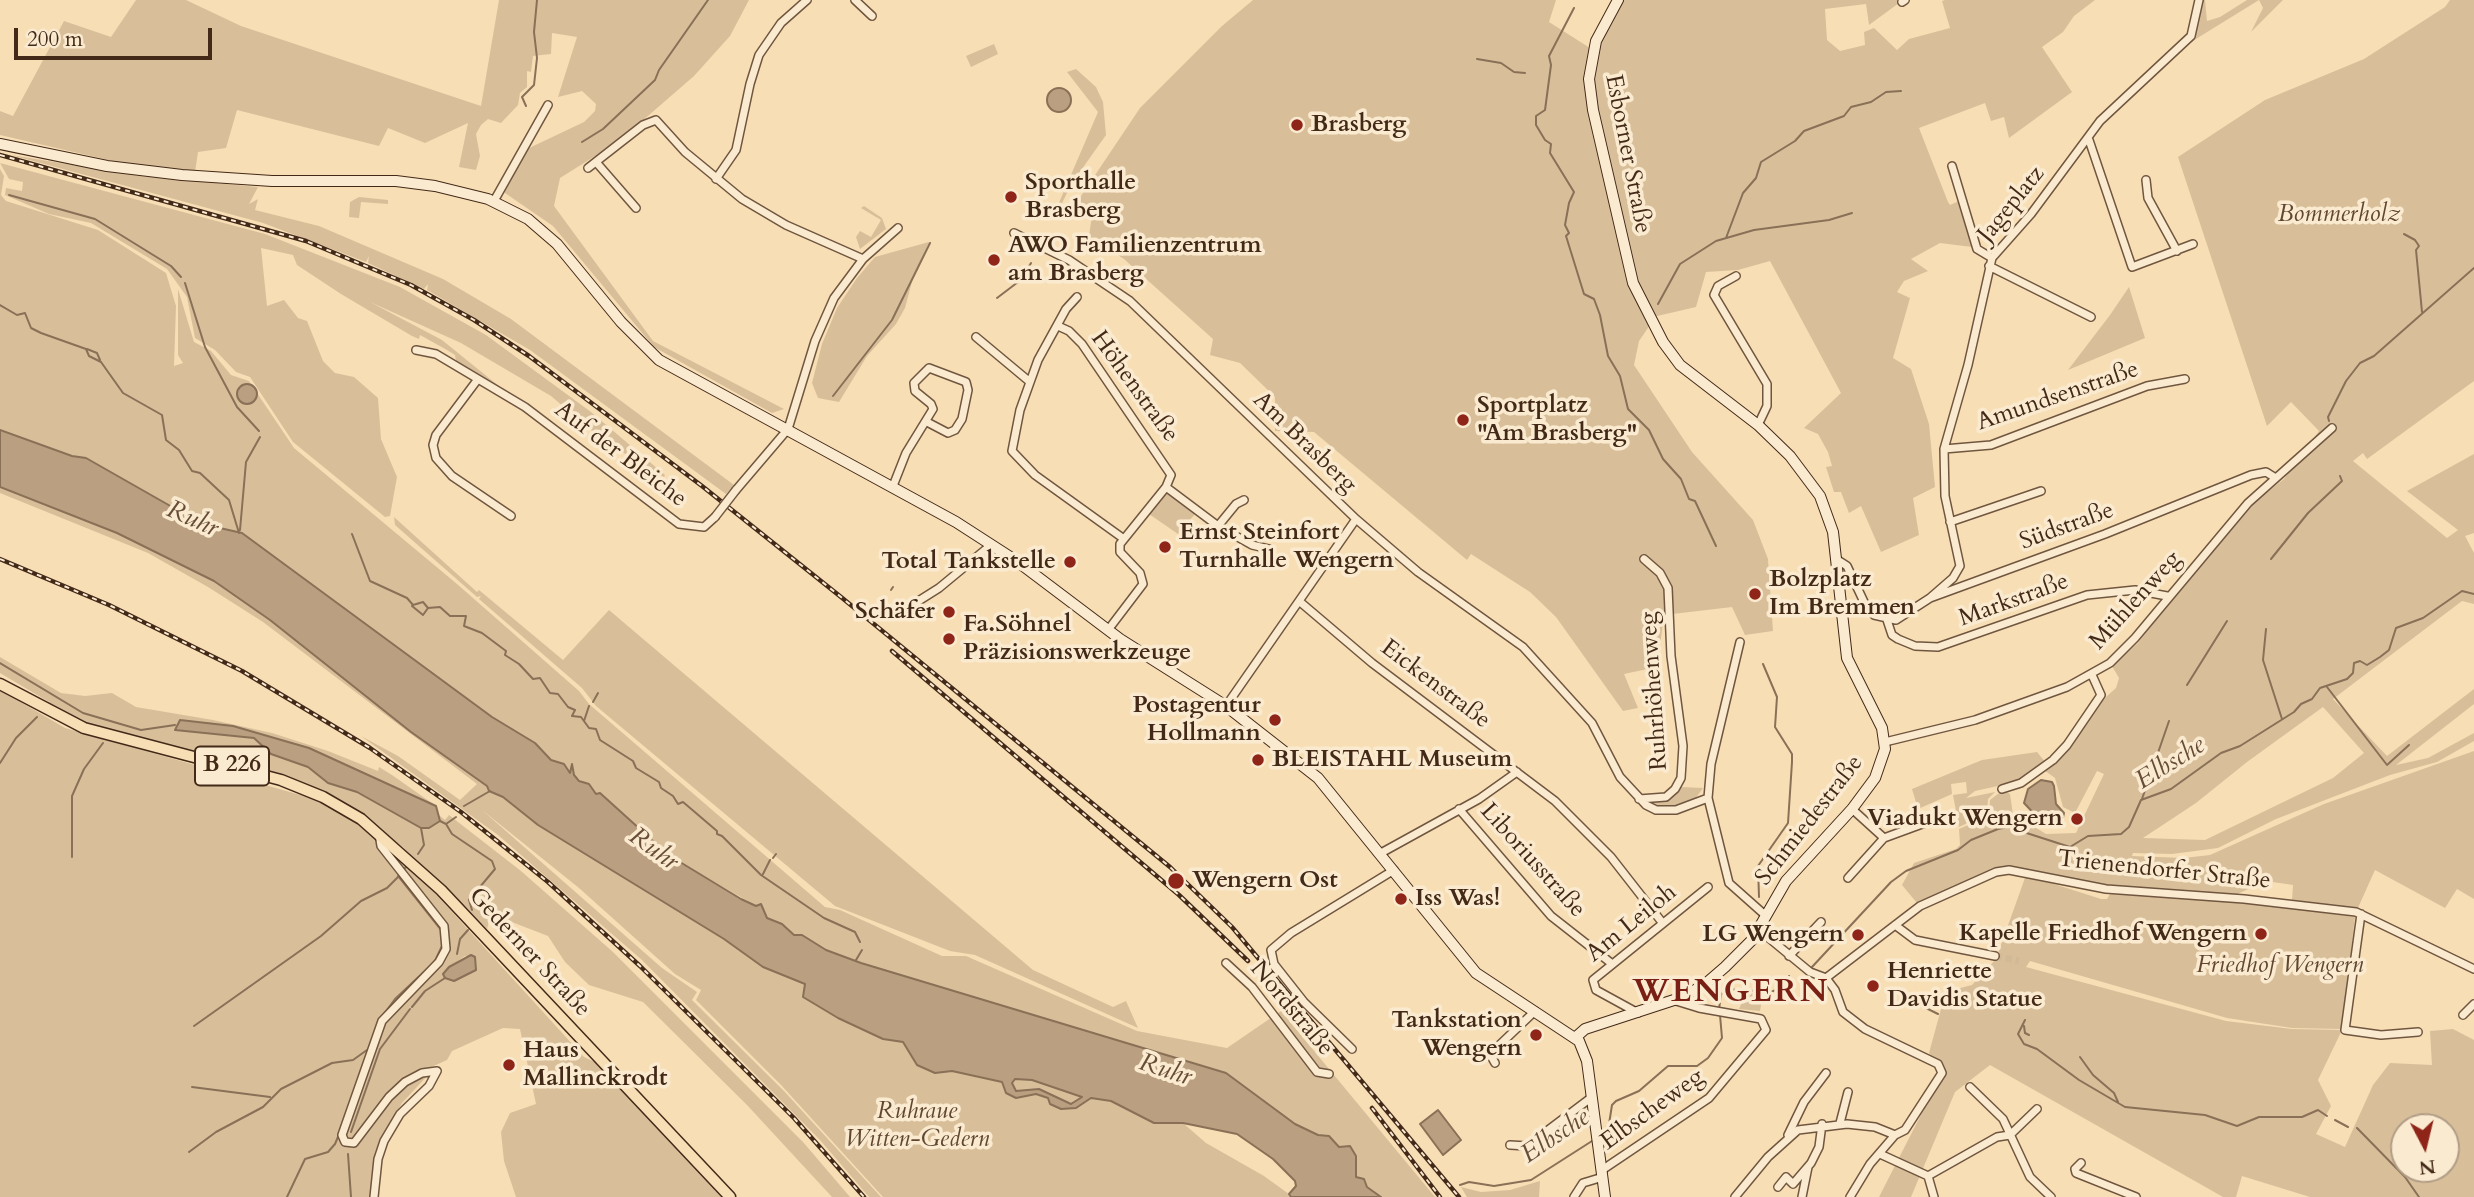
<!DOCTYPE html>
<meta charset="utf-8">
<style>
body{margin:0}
#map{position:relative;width:2474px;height:1197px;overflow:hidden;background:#f7deb5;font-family:Cardo,serif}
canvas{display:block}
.north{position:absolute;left:2390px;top:1113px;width:70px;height:70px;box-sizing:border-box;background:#faeacf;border:2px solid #b19d86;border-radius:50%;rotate:173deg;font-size:19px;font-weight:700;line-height:28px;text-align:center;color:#432918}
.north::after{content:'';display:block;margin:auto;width:24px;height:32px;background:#8f2418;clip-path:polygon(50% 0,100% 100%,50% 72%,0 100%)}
.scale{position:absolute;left:14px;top:28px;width:198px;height:32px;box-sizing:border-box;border:4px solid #432918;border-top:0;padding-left:9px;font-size:21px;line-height:24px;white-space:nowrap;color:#432918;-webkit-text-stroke:5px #faeacf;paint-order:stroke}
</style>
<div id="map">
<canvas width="2474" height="1197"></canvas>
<div class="north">N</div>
<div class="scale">200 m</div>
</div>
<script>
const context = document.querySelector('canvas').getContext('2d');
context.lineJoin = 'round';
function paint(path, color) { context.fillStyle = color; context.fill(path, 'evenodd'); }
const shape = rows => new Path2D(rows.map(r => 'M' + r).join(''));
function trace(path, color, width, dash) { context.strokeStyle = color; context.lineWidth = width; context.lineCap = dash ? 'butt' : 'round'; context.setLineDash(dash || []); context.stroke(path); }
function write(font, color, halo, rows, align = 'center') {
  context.font = font + ' Cardo,serif'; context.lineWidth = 7; context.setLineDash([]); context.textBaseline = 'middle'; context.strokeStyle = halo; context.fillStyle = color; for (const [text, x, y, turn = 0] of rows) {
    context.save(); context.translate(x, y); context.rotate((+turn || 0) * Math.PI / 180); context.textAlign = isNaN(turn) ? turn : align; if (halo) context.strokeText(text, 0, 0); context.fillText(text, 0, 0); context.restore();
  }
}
paint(shape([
 [136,0,186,0,241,26,481,106,499,0,749,0,730,36,694,76,619,141,560,178,554,206,653,341,784,409,772,413,654,347,553,226,505,193,503,189,525,150,584,122,595,111,596,104,582,91,558,97,577,37,552,33,551,54,533,56,531,72,527,71,527,87,520,93,518,105,501,123,488,119,481,125,476,134,480,156,476,170,459,167,468,123,425,143,388,128,379,146,237,110,226,148,198,152,195,172,130,165,0,135,0,111,13,116,64,21,111,37],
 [1253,0,1556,0,1549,22,1590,48,1605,175,1650,325,1639,341,1634,365,1692,452,1753,520,1768,559,1773,631,1745,635,1732,607,1664,615,1658,661,1652,668,1624,674,1638,708,1623,711,1556,617,1530,592,1471,554,1467,560,1314,432,1275,431,1275,397,1240,363,1210,355,1213,339,1124,259,1089,236,1092,215,1078,204,1081,196,1140,108,1222,26],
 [1624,0,1898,0,1899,3,1869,25,1866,4,1825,9,1827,40,1840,51,1865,45,1864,32,1874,28,1897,50,1909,39,1950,28,1942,1,1945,0,2095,0,2074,16,2063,32,2042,47,2072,92,2009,138,2004,117,1991,121,1985,103,1919,128,1948,202,1950,205,1959,201,1972,247,1940,243,1911,259,1928,271,1904,281,1897,292,1910,298,1893,358,1911,369,1929,424,1935,487,1913,498,1919,535,1881,552,1861,506,1849,513,1841,492,1834,492,1826,467,1832,466,1828,452,1818,434,1804,428,1841,393,1770,261,1738,270,1706,272,1696,307,1653,317,1637,284,1593,89,1593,73,1602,33],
 [2201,0,2205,0,2207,21,2220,17,2247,0,2283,0,2251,32,2263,8,2259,0,2191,42],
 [2450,0,2474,0,2474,381,2367,459,2363,453,2353,461,2447,538,2458,530,2407,491,2474,454,2474,533,2465,536,2474,553,2474,604,2462,601,2333,699,2387,756,2474,689,2474,704,2396,765,2428,758,2474,733,2474,741,2437,762,2390,775,2276,819,2218,848,2172,854,2133,853,2132,856,2184,858,2210,855,2324,804,2474,751,2474,899,2457,889,2445,908,2375,870,2357,910,2292,900,2293,885,2266,881,2235,895,2090,884,2013,866,2003,866,1917,903,1902,885,1914,863,1956,849,1960,845,1959,829,1989,816,1990,800,2003,790,2010,794,2014,822,2033,826,2046,834,2076,833,2104,774,2097,771,2075,813,2063,807,2055,778,2044,770,2060,759,2096,706,2116,688,2119,678,2112,666,2138,643,2172,598,2256,501,2284,479,2319,431,2291,402,2267,426,2178,157,2265,100,2364,59,2445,7],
 [2323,707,2364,753,2333,778,2205,840,2143,838,2196,803,2247,762],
 [994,44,998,54,971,67,966,56],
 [1076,69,1096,87,1103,102,1106,135,1072,183,1061,205,1058,205,1098,112,1067,72],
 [11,155,141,176,258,187,249,204,258,199,255,210,319,226,443,279,511,319,734,485,726,494,530,350,427,290,428,284,424,289,368,263,369,256,366,262,263,223],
 [0,163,265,234,400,287,486,335,591,412,665,475,664,477,639,463,598,436,551,396,461,343,370,302,442,340,500,387,456,361,455,355,447,350,420,335,419,339,412,336,341,294,297,265,293,255,261,248,267,306,284,300,298,318,307,321,323,361,335,373,354,377,378,398,381,439,397,477,390,516,385,517,293,442,250,377,236,372,215,350,195,338,187,297,167,269,91,223,49,214,5,195,6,188,22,191,23,182,9,179],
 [0,169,4,176,1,195,6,201,98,230,166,273,176,306,174,366,183,363,178,355,178,289,194,342,211,351,231,375,249,381,294,448,457,584,579,691,589,704,825,907,840,910,942,956,966,956,1137,1031,1227,1048,1281,1011,1435,1197,1381,1197,1356,1177,1356,1156,1339,1147,1329,1136,1318,1136,1295,1124,1226,1073,861,963,825,950,802,936,794,935,782,924,767,918,763,910,675,859,649,837,646,828,642,831,600,793,596,794,564,766,551,760,538,746,492,717,277,558,236,534,202,524,86,458,72,456,0,430],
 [359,197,388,200,388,204,361,202,359,218,349,217,350,202],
 [864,206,882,218,886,229,860,249,856,237,860,231,871,237,881,220,861,208],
 [929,242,913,278,905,308,896,324,867,356,839,402,818,398,812,383,822,344,837,308,857,278,875,257],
 [2129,287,2145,338,2068,370,2110,315],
 [0,487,117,533,214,581,270,620,411,732,487,786,1096,1091,1183,1123,1206,1143,1264,1176,1293,1197,883,1197,782,1086,696,1000,701,990,675,974,579,888,482,810,662,968,697,992,692,1000,784,1091,881,1197,869,1197,820,1140,642,960,498,835,361,736,398,756,460,800,477,784,263,622,208,587,148,553,0,493],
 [1166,492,1195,514,1178,534,1149,514],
 [394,517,477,592,479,590,563,660,609,610,1033,970,1113,1007,1126,1001,1138,1028,975,955,950,951,835,906,596,706,582,688,479,599,481,596,477,597,395,525],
 [0,657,61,693,85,696,112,693,136,707,213,720,272,733,328,751,378,771,379,767,392,775,436,806,309,748,233,726,179,722,237,729,423,802,445,820,449,815,521,871,613,952,803,1142,850,1197,832,1197,747,1105,643,1002,589,985,565,962,548,936,491,914,487,929,464,905,462,909,403,847,345,806,240,764,125,735,73,719,47,706,49,702,0,673],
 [0,690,65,728,318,800,350,818,403,858,584,1057,595,1062,721,1197,516,1197,504,1161,501,1132,510,1113,536,1104,520,1029,503,1028,452,1051,447,1060,429,1068,431,1072,402,1103,380,1140,372,1197,0,1197],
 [465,956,475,957,475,970,454,981,449,967],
 [2037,752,2046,763,2016,782,1975,791,1966,798,1995,792,1988,799,1987,814,1959,827,1953,795,1967,793,1966,782,1951,784,1952,794,1918,809,1912,789,1982,760],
 [1681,787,1703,788,1695,799,1681,806,1668,808,1649,803,1669,798],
 [2026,875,2101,899,2107,899,2110,894,2232,901,2355,917,2342,1029,2292,1028,2227,1018,2030,961,2026,967,2226,1021,2292,1029,2342,1030,2318,1080,2331,1106,2316,1134,2345,1147,2373,1085,2390,1063,2432,1065,2430,1031,2453,1029,2474,1040,2474,1197,2310,1197,2242,1176,2236,1197,2223,1197,1990,1065,1955,1092,1911,1197,1879,1197,1927,1103,1946,1075,1929,1053,1944,998,1953,990,1972,985,1996,959],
 [2404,1127,2446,1127,2446,1169,2404,1169],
 [1746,993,1763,994,1760,1011,1739,1009],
 [1540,1181,1539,1197,1467,1197,1461,1187,1481,1192,1510,1190]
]), '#d8bf9a');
const water = shape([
 '1047 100a12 12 0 1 1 24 0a12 12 0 1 1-24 0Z',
 '237 394a10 10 0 1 1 20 0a10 10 0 1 1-20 0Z',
 [0,430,72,456,86,458,202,524,242,533,492,717,535,743,551,760,564,764,570,773,572,764,574,775,579,781,589,784,596,794,600,793,642,831,648,829,648,837,675,859,741,899,756,906,761,904,767,918,782,924,794,935,802,935,826,950,861,963,1226,1073,1295,1124,1318,1135,1329,1136,1339,1147,1350,1146,1356,1156,1356,1177,1364,1179,1367,1187,1381,1197,1291,1197,1289,1194,1296,1186,1295,1181,1273,1159,1237,1134,1183,1123,1154,1123,1111,1101,1091,1098,1076,1108,1061,1109,1050,1104,1048,1098,1036,1094,1016,1098,1006,1093,1002,1082,952,1071,935,1073,917,1065,903,1042,883,1039,838,1018,803,997,805,984,763,967,724,939,538,825,503,797,489,791,487,786,411,732,270,620,214,581,117,533,0,487,0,430],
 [1015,1079,1032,1080,1082,1097,1071,1104,1039,1089,1016,1091,1012,1083,1015,1079],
 [180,720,233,726,309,748,436,806,440,821,429,828,421,828,357,792,328,783,308,767,271,754,254,738,175,730,180,720],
 [2041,780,2052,782,2054,786,2056,804,2064,813,2062,822,2056,824,2039,819,2024,803,2028,789,2041,780],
 [471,955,475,957,476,970,454,981,445,978,443,974,449,967,471,955],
 [1438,1110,1461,1140,1443,1155,1420,1124,1438,1110]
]);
paint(water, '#baa080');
trace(water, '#8a7056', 2);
trace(shape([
 [1574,8,1549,56,1551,65,1545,110,1536,116,1536,125,1545,140,1551,144,1550,153,1574,192,1569,203,1565,225,1569,233,1566,236,1584,294,1594,299,1600,315,1608,356,1620,376,1628,409,1649,430,1663,459,1681,479,1689,499,1695,501,1716,546],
 [1477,59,1501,63,1514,72,1525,73],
 [526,106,522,97,534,85,537,58,534,32,537,0],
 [582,142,603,129,655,80,659,70,708,0],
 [9,195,95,219,171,266,181,277],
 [2404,234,2415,240,2419,246,2416,250,2422,312],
 [1726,238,1743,193,1756,178,1761,162,1795,141,1804,131,1844,116,1851,107,1871,102,1886,92,1901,91],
 [185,283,205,347,237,407,259,431],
 [997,298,1022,279,1031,263],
 [1658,304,1680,264,1716,241,1754,230,1829,220,1852,213],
 [0,305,17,315,25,313,31,328,41,333,86,349,89,356,101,362,123,393,162,415,166,440,179,450,192,471,200,473,229,500,239,533],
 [87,349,97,353,100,360],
 [833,396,892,320,930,243],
 [2329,421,2328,417,2346,381,2360,363,2374,356,2474,268],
 [240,530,246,462,260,437],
 [352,534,370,581,407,598,413,605,423,602,428,608,440,607,450,616,466,616,464,626,482,633,506,651,505,655,519,664,533,679,540,678,550,693,558,694,568,707,575,710,572,716,581,717,589,728,596,729,600,740,633,761,636,768,659,782,661,788,673,796,678,804,683,802,717,831,717,834,722,836,761,875,824,918,855,932,860,942],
 [2271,559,2308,513,2342,481,2340,476],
 [891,590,893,587],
 [412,606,423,615,428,608],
 [2266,629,2263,660,2282,719],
 [0,663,83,713,141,730,175,725],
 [2187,685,2227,621],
 [2327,687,2387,765,2409,745],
 [593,702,598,693],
 [584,721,589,706],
 [0,763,16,738,37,717],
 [2142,799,2169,721],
 [464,806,490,791],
 [440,821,446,824,456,817],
 [446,824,452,834,492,861,495,869,469,900,472,910],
 [2001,827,2017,815],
 [418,854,424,845,421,828],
 [72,857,72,796,84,769,103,743],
 [773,858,776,854],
 [404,869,406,867],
 [763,874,770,860],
 [398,876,441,930],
 [1759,897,1758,866,1788,823,1792,762,1792,754,1775,727,1777,697,1763,664],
 [457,954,460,939,468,930],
 [856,960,862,950],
 [434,963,442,946],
 [1812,967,1891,882,1906,871,1958,850,1971,840,1998,829,2008,827,2070,847,2088,836,2121,834,2129,827,2141,800,2171,789,2221,753,2240,746,2294,712,2301,704,2312,699,2320,688,2347,679,2353,673,2354,663,2360,661,2367,665,2380,657,2389,650,2396,628,2423,618,2462,591,2474,594],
 [1918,1004,1938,1014],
 [412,1007,425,991,445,978],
 [1719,1009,1721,995,1725,989,1771,992,1783,987,1789,976],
 [2025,1020,2018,1034,2024,1044,2037,1049,2079,1080,2125,1107,2205,1115,2237,1126,2259,1117,2302,1117,2318,1110,2327,1116],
 [194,1026,321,936,361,901,387,888,398,877],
 [2024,1026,2025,1033,2029,1035],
 [2080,1057,2093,1075,2114,1093,2118,1102],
 [192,1087,270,1097],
 [2335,1120,2348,1127],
 [343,1123,378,1022,395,999,427,969],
 [2357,1128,2405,1177,2419,1197],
 [351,1132,380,1049,410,1009],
 [1602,1133,1609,1124,1612,1105,1616,1101,1639,1091,1668,1066,1697,1066,1708,1058,1722,1038,1720,1015],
 [189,1152,216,1132,263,1107,281,1089,332,1063,353,1060,367,1050],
 [348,1154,351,1197],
 [1460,1185,1469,1182,1494,1186,1531,1180,1592,1141],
 [287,1197,305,1159,328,1152,335,1144,340,1132]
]), '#8a7056', 2);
trace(shape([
 [1995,956,2019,961]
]), '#d3ba96', 7, [7, 3.5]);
const minor = shape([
 [855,0,872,16],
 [1902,2,1905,0],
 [2089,140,2132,267,2193,244],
 [596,162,636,208],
 [1952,166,1977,249,1992,258],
 [588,168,643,125,656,120,685,152,742,199,786,225,863,259],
 [716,179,736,150,750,84,759,55,781,23,807,0],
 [2146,180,2148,198,2177,251],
 [494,201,548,105],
 [1014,233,1069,260,1130,301,1356,519,1418,572,1523,647,1592,723,1620,777,1646,805,1656,810,1676,810,1708,798],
 [1989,266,2091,317],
 [1736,276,1718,286,1714,295,1767,384,1767,406,1758,425],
 [1077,297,1066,309,1038,360,1020,410,1012,451,1035,475,1124,539],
 [1058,326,1069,331,1082,344,1171,475,1166,487,1120,544,1120,552,1140,573,1143,584,1108,630],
 [976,337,1030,382],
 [416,350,436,354,525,407,679,524,704,527,715,517],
 [478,379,436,435,433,445,436,458,452,476,511,516],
 [1944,449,1991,445,2147,386,2185,379],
 [893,486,906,453,933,409,931,404,915,391,914,383,929,368,966,382,968,390,962,419,955,430,948,433,927,422],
 [1166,487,1218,526,1252,545,1269,549],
 [736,490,788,429,815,341,834,298,863,259,898,228],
 [1950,522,2041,491],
 [1218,526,1236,504,1244,500],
 [1836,559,1847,566,1864,602,1874,615,1896,620,1930,598,2105,534,2251,475,2266,472,2274,477],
 [1930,598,1953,578,1960,566,1945,496,1944,449,1968,365,1992,258,2031,214,2100,121,2191,36,2199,0],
 [920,600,939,588,991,545],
 [1299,601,1372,663,1555,801,1611,857,1661,921],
 [1887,620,1892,635,1898,639,1915,646,1938,647,2087,595,2135,590,2167,596],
 [1740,642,1711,764,1708,798,1729,883,1765,915],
 [1226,706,1356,519],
 [1885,742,1975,720,2067,687,2110,663,2135,638,2248,503,2332,428],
 [2002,789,2021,783,2053,760,2067,745,2101,695,2092,675],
 [1639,799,1666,797,1675,789,1681,778,1683,746,1671,656,1668,588,1660,573,1644,559],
 [1459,809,1551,916,1611,963],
 [1852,809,1884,838],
 [1381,853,1479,799,1517,772],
 [1848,878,1884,838,1933,820],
 [2361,914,2345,1030,2381,1035,2418,1032],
 [1895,925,1915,940,1995,956],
 [1758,929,1810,972,1826,978],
 [1789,956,1821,922],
 [1226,963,1252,987,1317,1072,1329,1074],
 [1826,978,1920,906,1996,872,2009,870,2106,889,2244,899,2356,912,2474,969],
 [1826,978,1835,990,1843,1012,1865,1029,1938,1064,1942,1073,1905,1130,1895,1135,1870,1164,1850,1197],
 [1638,1013,1596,990,1593,980,1708,887],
 [2463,1015,2474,1004],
 [1352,1049,1304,1002,1274,964,1271,950,1291,933,1394,870],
 [1495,1063,1490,1054,1535,1011],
 [1970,1087,2003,1119,2030,1177,2051,1197],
 [1840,1123,1848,1092],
 [1788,1135,1804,1102,1826,1073],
 [2010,1135,2037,1109],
 [1510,1145,1527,1146,1592,1097],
 [1880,1154,1928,1176,1997,1137,2010,1135],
 [2081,1163,2075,1169,2076,1173,2136,1197],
 [1602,1170,1709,1098,1766,1030,1761,1019,1699,1008,1673,1000],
 [1928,1176,1934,1197],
 [1778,1187,1786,1177,1793,1184,1811,1163,1819,1147,1822,1124],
 [374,1197,378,1159,384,1141,400,1114,429,1086,437,1071,422,1073,405,1082,389,1097,354,1143,345,1142,342,1135,382,1021,439,962,446,949,444,926,381,846,379,834],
 [1574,1197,1583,1183,1603,1177],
 [1735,1197,1768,1157,1798,1130,1847,1124,1875,1127,1895,1135],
 [1802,1197,1808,1167]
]);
const secondary = shape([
 [0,144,107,166,182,175,272,181,396,181,435,186,488,199,528,219,557,244,621,322,659,360,956,522,1018,562,1120,639,1226,706,1318,778,1476,973,1579,1041,1587,1061,1605,1197],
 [1576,1037,1585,1029,1677,999,1703,986,1725,967,1752,940,1786,881,1852,809,1875,778,1885,749,1882,728,1847,658,1833,532,1820,496,1790,456,1758,425,1680,365,1663,342,1633,283,1593,110,1589,79,1596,41,1618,0]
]);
const primary = shape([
 [0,684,84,728,281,780,323,797,361,819,441,890,730,1197]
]);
trace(minor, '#70563f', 10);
trace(secondary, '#432918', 12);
trace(primary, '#432918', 13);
trace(minor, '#faeacf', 7);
trace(secondary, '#faeacf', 10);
trace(primary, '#f7deb5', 10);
const rail = shape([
 [0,155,306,241,411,285,474,320,529,356,702,486,841,597,1170,867,1232,927,1459,1197],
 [0,559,109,605,242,671,370,748,461,812,548,882,640,966,794,1118,864,1197],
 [892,651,1179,895,1248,961],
 [1372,1108,1440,1197]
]);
trace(rail, '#432918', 4.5);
trace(rail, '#faeacf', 2, [5]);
const minorBridge = shape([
 [715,517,736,490]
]);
trace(minorBridge, '#70563f', 10, []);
trace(minorBridge, '#faeacf', 7);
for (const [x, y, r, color] of [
 [1297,125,7,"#8f2418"],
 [1011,197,7,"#8f2418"],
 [994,260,7,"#8f2418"],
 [1463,420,7,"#8f2418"],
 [1165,547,7,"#8f2418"],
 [1070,562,7,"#8f2418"],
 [1755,594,7,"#8f2418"],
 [949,612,7,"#8f2418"],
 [949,639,7,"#8f2418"],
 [1275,720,7,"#8f2418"],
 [1258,760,7,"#8f2418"],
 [2077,819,7,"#8f2418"],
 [1176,881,9,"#8f2418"],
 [1401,899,7,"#8f2418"],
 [2261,934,7,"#8f2418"],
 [1858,935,7,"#8f2418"],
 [1873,986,7,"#8f2418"],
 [1536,1035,7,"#8f2418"],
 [509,1065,7,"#8f2418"]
]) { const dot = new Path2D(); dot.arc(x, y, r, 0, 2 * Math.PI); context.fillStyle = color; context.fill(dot); trace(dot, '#faeacf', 2.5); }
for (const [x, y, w] of [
 [232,766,74]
]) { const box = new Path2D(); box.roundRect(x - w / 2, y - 19.5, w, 39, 5); context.fillStyle = '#faeacf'; context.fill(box); trace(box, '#432918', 2); }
write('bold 23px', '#432918', null, [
 ["B 226",232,766]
]);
write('bold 24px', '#432918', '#faeacf', [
 ["Brasberg",1311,125],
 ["Sporthalle",1025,183],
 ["Brasberg",1025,211],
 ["AWO Familienzentrum",1008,246],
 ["am Brasberg",1008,274],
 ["Sportplatz",1477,406],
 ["\"Am Brasberg\"",1477,434],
 ["Ernst Steinfort",1179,533],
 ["Turnhalle Wengern",1179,561],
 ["Total Tankstelle",1056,562,"right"],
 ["Bolzplatz",1769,580],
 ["Im Bremmen",1769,608],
 ["Schäfer",935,612,"right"],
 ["Fa.Söhnel",963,625],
 ["Präzisionswerkzeuge",963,653],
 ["Postagentur",1261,706,"right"],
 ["Hollmann",1261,734,"right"],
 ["BLEISTAHL Museum",1272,760],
 ["Viadukt Wengern",2063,819,"right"],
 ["Wengern Ost",1192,881],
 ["Iss Was!",1415,899],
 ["Kapelle Friedhof Wengern",2247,934,"right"],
 ["LG Wengern",1844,935,"right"],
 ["Henriette",1887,972],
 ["Davidis Statue",1887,1000],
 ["Tankstation",1522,1021,"right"],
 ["Wengern",1522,1049,"right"],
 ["Haus",523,1051],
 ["Mallinckrodt",523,1079]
], 'left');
write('24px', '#432918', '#faeacf', [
 ["Esborner Straße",1627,154,79],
 ["Jageplatz",2012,205,-51],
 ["Höhenstraße",1134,387,54],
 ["Amundsenstraße",2058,397,-19],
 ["Am Brasberg",1304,443,44],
 ["Auf der Bleiche",620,455,37],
 ["Südstraße",2067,527,-20],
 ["Markstraße",2014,601,-20],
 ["Mühlenweg",2136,601,-48],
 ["Eickenstraße",1435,685,37],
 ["Ruhrhöhenweg",1655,691,-94],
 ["Schmiedestraße",1810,821,-52],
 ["Liboriusstraße",1532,861,48],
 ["Trienendorfer Straße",2164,871,6],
 ["Am Leiloh",1632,924,-39],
 ["Gederner Straße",529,953,47],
 ["Nordstraße",1291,1009,50],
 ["Elbscheweg",1653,1110,-36]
]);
write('italic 24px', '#614732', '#faeacf', [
 ["Bommerholz",2339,215],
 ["Friedhof Wengern",2280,966],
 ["Ruhraue",917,1112],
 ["Witten-Gedern",917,1140]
]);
write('italic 26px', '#674d37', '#faeacf', [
 ["Ruhr",192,520,24],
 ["Elbsche",2171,764,-32],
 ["Ruhr",653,850,36],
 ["Ruhr",1165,1071,18],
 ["Elbsche",1556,1137,-34]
]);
context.letterSpacing = '2px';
write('bold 32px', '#7a1f14', '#faeacf', [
 ["WENGERN",1731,994]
]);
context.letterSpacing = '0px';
</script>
